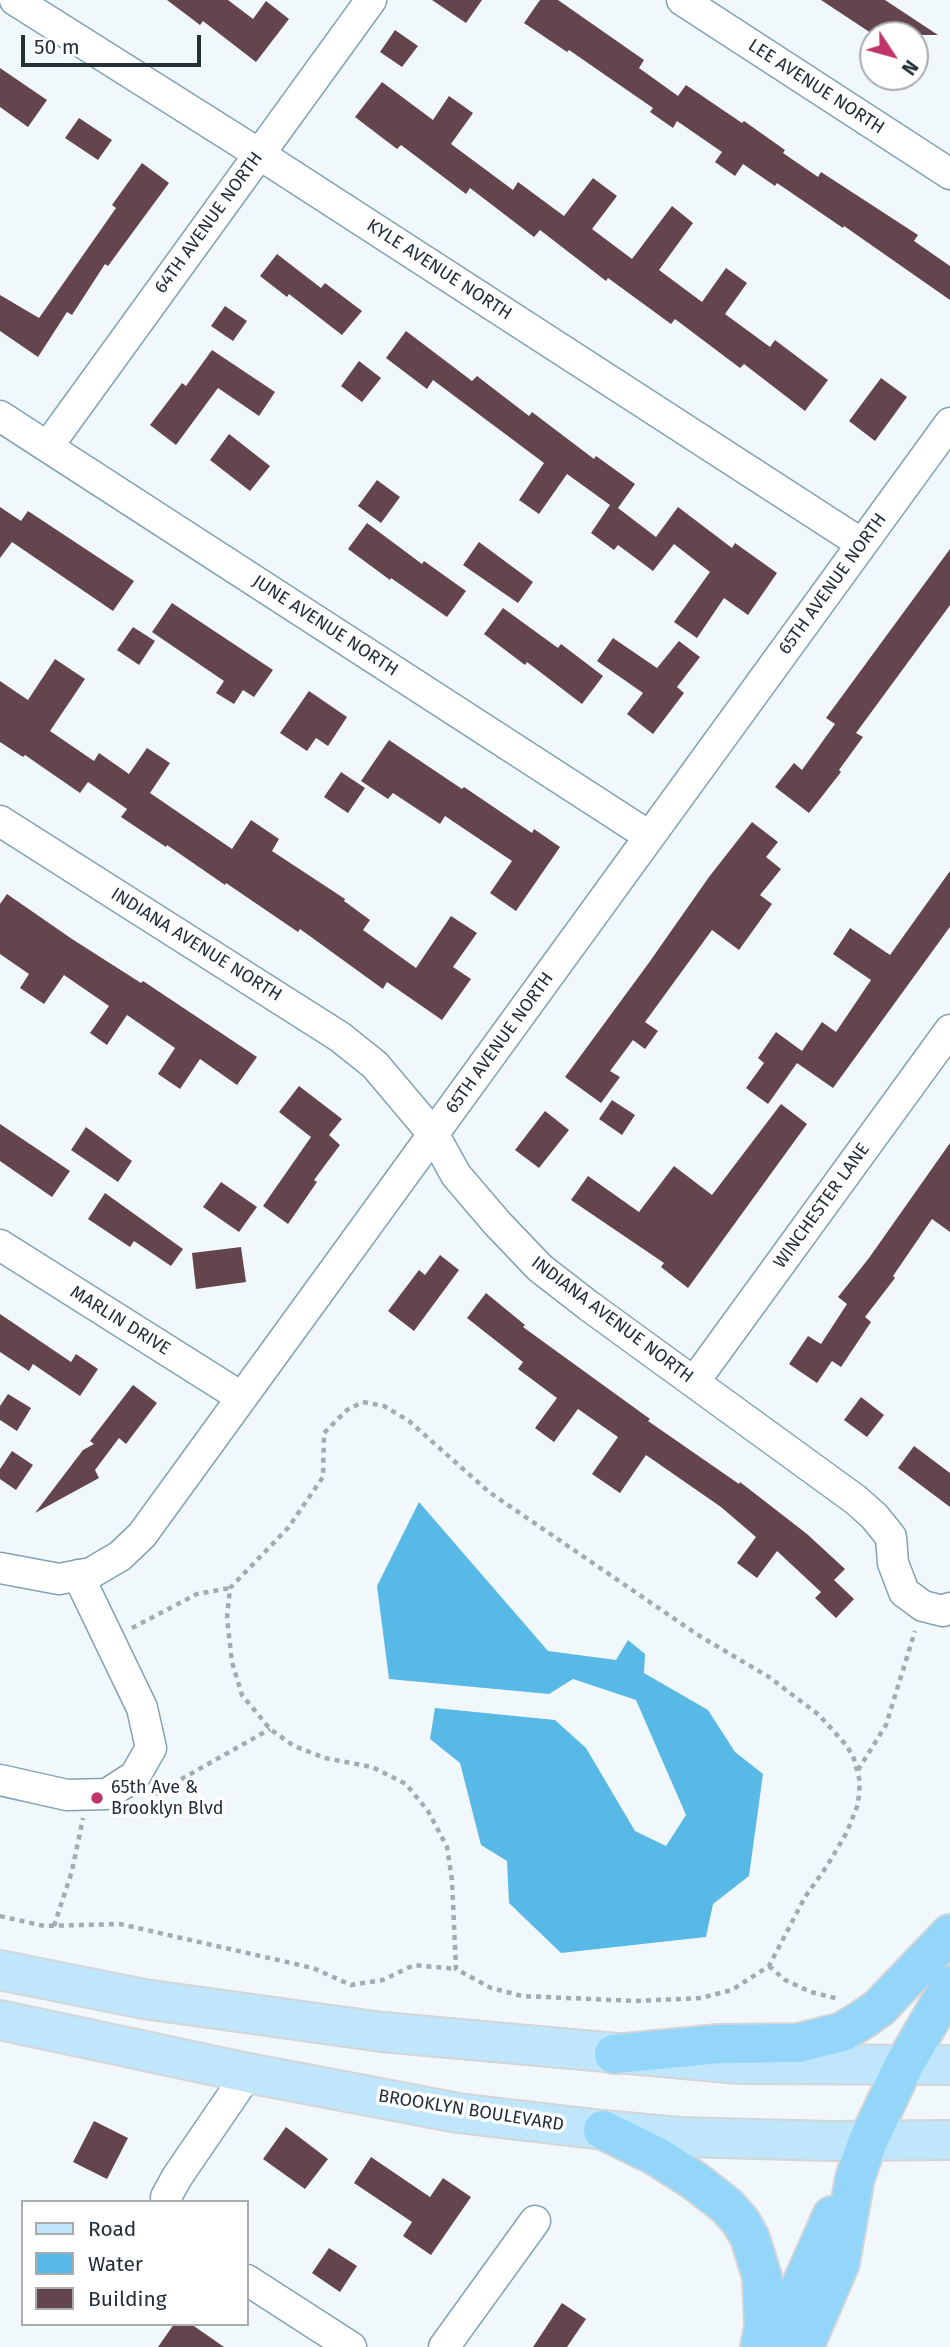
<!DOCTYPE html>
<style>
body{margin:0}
#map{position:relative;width:950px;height:2347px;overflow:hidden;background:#f1f8fb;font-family:"Fira Sans",sans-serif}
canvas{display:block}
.legend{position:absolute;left:21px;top:2200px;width:228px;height:126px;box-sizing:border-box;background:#fff;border:2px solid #a7acaf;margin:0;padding:9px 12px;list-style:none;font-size:21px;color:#222f36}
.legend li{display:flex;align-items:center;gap:14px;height:35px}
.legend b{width:35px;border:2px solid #a7acaf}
.north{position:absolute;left:859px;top:21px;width:70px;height:70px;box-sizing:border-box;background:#fff;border:2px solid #a7acaf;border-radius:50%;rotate:126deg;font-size:19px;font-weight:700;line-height:28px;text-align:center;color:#222f36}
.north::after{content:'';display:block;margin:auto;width:24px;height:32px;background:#c0346a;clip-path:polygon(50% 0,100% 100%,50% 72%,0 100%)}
.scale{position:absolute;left:21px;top:35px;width:180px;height:32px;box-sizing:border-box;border:4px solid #222f36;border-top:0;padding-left:9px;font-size:21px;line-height:24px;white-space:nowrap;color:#222f36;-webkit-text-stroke:5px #fff;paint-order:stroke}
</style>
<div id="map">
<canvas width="950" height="2347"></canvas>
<ul class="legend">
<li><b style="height:9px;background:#bfe6fb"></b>Road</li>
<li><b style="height:19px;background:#58b9e7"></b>Water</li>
<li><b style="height:19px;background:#64454d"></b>Building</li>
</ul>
<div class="north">N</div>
<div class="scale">50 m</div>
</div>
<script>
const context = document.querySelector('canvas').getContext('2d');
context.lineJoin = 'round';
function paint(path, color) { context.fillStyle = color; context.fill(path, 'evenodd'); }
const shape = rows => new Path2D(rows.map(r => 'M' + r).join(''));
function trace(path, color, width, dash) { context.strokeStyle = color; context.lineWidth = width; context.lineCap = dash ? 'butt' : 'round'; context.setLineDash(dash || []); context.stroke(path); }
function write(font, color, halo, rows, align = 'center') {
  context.font = font + ' "Fira Sans",sans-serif'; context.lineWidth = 7; context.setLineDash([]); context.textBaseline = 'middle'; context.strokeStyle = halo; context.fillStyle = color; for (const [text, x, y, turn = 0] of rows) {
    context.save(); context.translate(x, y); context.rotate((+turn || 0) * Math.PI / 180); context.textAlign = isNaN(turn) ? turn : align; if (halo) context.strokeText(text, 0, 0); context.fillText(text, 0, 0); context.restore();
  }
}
paint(shape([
 [419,1502,548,1651,616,1660,628,1640,645,1654,644,1673,708,1710,735,1752,763,1774,749,1876,713,1904,706,1937,561,1953,509,1903,507,1861,481,1845,460,1763,430,1739,435,1708,555,1720,586,1748,635,1831,666,1846,686,1815,636,1700,573,1679,549,1694,389,1679,377,1586]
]), '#58b9e7');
paint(shape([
 [167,0,228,0,253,19,266,1,289,19,256,62,203,21,200,25],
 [432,0,482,0,466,23],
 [540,0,558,0,644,60,639,68,678,96,686,85,742,123,744,121,785,150,783,153,818,177,821,172,918,235,914,241,950,266,950,300,844,226,843,228,777,183,775,186,743,164,735,176,715,162,722,152,677,121,673,128,650,112,653,108,569,50,567,52,524,23],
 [821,0,885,0,938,35,874,35],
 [395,30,418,46,402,67,380,52],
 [0,68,47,100,28,127,0,107],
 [382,82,433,120,449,96,473,113,451,144,513,190,518,182,564,216,593,178,617,196,592,229,632,259,672,206,693,223,659,270,702,302,726,268,747,283,725,314,770,347,775,340,828,380,805,411,744,364,740,368,675,319,671,324,608,278,606,281,540,230,534,237,470,188,466,194,401,145,397,149,355,117],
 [79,118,112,140,98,160,65,138],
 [142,163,169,183,108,266,105,264,72,315,67,312,38,357,0,331,0,295,39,318,116,208,112,205],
 [277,254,321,288,325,283,362,311,342,335,289,294,287,297,260,276],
 [225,306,247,321,233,341,211,326],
 [406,331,472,381,477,376,529,416,532,412,594,459,596,456,635,484,618,508,656,537,678,507,732,548,735,543,777,573,748,615,724,598,697,638,674,622,710,572,674,544,653,571,618,545,614,550,591,533,610,505,567,474,539,514,519,500,544,463,433,380,427,389,386,358],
 [212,350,275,392,259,416,218,388,176,445,150,425,182,383,186,386],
 [359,361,381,378,362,402,341,386],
 [881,378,907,397,875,441,849,421],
 [229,434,270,466,250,491,210,460],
 [377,480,400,497,381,523,358,506],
 [0,507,21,521,28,511,134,581,113,611,12,542,0,558],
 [367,523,422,564,424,561,466,591,447,617,391,578,390,580,348,549],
 [479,542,533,582,518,603,463,565],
 [950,549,950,605,856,733,863,737,839,770,841,772,809,813,775,787,794,763,802,770,835,724,826,718],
 [172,603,273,670,254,697,243,690,234,704,216,693,224,681,152,632],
 [503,608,558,648,561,644,603,676,582,704,527,662,525,665,484,634],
 [133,627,155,641,139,665,117,650],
 [613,638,657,668,679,641,700,657,677,687,684,693,653,734,627,714,643,693,597,661],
 [55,659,85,679,50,731,94,761,99,753,129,774,147,748,170,763,150,793,232,849,251,820,279,839,272,851,345,899,344,901,370,920,363,930,416,968,451,916,477,933,453,967,471,979,442,1020,387,982,383,989,300,929,298,932,226,883,225,885,167,845,166,847,121,817,127,809,88,782,80,793,25,755,23,757,0,742,0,681,28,700],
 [309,691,347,717,328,746,316,738,307,751,280,733],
 [389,740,462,789,464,787,532,833,534,829,560,847,516,911,490,893,512,861,445,816,440,824,393,793,388,799,361,781],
 [341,772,365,788,348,813,324,797],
 [752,822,778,842,766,857,781,869,760,895,772,904,739,950,712,930,645,1022,658,1031,645,1049,633,1040,610,1071,620,1077,601,1103,565,1077,648,964,709,877],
 [950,871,950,927,833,1088,797,1063,768,1104,746,1088,764,1063,758,1058,776,1032,802,1051,822,1022,836,1032,871,980,833,954,850,928,890,955],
 [7,894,72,939,141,983,143,981,257,1057,237,1085,200,1059,180,1089,158,1074,175,1048,127,1015,107,1045,90,1033,109,1006,64,975,44,1004,20,988,29,974,0,954,0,904],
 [299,1086,342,1119,329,1135,340,1145,314,1180,317,1182,288,1224,263,1206,311,1137,279,1112],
 [612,1100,635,1115,622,1135,599,1119],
 [781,1104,807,1124,688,1288,661,1267,664,1263,571,1200,588,1176,639,1212,674,1166,712,1195],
 [545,1111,569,1130,539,1168,515,1150],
 [0,1124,70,1171,52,1197,0,1161],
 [86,1127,132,1161,118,1182,71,1150],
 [950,1143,950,1232,932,1219,893,1276,895,1278,865,1317,871,1322,841,1367,832,1361,817,1383,789,1364,808,1336,821,1344,847,1304,838,1297,869,1258],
 [221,1182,257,1207,239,1232,203,1207],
 [105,1193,183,1249,171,1266,134,1241,130,1247,88,1219],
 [241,1247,246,1282,196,1289,192,1253],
 [440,1255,459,1270,414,1331,388,1311,419,1270,425,1275],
 [486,1293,525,1325,523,1327,650,1419,648,1421,739,1484,740,1482,807,1534,845,1569,834,1580,854,1599,836,1618,815,1598,821,1592,777,1551,757,1578,737,1563,756,1537,721,1507,646,1455,620,1493,592,1474,618,1437,578,1409,554,1442,535,1428,557,1398,518,1369,523,1362,467,1318],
 [0,1314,71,1362,76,1354,98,1369,80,1396,33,1364,29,1371,0,1352],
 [133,1385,157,1403,126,1444,119,1438,95,1470,99,1478,35,1513,83,1450,94,1444,90,1441],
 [8,1394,31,1408,17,1431,0,1420,0,1406],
 [861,1397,884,1415,867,1437,844,1420],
 [914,1446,950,1473,950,1507,898,1468],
 [12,1451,33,1465,16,1490,0,1479,0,1469],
 [94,2121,128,2138,107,2179,73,2162],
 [286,2127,328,2159,305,2189,263,2159],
 [371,2157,430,2197,443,2178,471,2197,431,2255,403,2236,412,2222,354,2183],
 [329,2248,357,2266,340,2292,312,2273],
 [562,2303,586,2319,567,2347,533,2347],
 [174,2324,191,2324,224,2347,158,2347]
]), '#64454d');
const minor = shape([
 [15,0,259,154,862,544],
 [682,0,950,174],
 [0,416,649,836],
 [48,446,371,0],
 [0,821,340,1037,375,1065,434,1135,456,1175,497,1223,540,1268,589,1306,856,1500,874,1516,891,1537,893,1563,904,1592,923,1606,943,1611,950,1608],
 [0,1245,241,1397],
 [694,1382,950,1030],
 [0,1568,59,1579,91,1573,120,1556,142,1535,950,423],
 [0,1780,67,1795,107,1794,135,1776,151,1748,142,1708,78,1575],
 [167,2202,166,2197,177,2177,248,2073],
 [247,2280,351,2347],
 [444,2347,535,2221]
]);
const major = shape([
 [0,1970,144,1999,382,2032,740,2064,950,2065],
 [0,2020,248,2073,458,2113,603,2130,680,2137,832,2141,950,2140]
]);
const highway = shape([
 [614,2054,719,2044,798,2043,842,2032,862,2020,879,2008,950,1934],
 [603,2130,656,2156,695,2181,727,2206,741,2222,750,2238,762,2277,764,2327,760,2347],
 [774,2347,832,2216],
 [804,2347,840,2263,855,2178,868,2141,904,2065,950,1986]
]);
trace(minor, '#82a2b4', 33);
trace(major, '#d3d5d7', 42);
trace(highway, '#d3d5d7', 42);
trace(shape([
 [363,1402,384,1406,409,1421,489,1492,698,1635,769,1677,819,1715,847,1746,854,1759,860,1782,858,1804,847,1832,827,1866,805,1897,769,1966,732,1990,701,1998,636,2001,522,1996,491,1988,456,1969,452,1880,447,1847,428,1811,406,1784,372,1767,325,1758,294,1746,270,1729,242,1695,232,1662,227,1618,230,1588,288,1528,323,1477,324,1433,347,1410,363,1402],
 [132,1628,197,1594,230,1588],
 [858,1770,886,1725,915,1631],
 [155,1794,270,1729],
 [0,1916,44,1926,120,1924,313,1968,351,1985,383,1980,414,1965,456,1969],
 [54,1926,72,1871,83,1818],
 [769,1966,785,1980,811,1992,839,1999]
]), '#a2abb0', 4.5, [5, 5]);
trace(minor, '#fff', 30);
trace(major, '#bfe6fb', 38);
trace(highway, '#94d6f9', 38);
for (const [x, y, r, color] of [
 [97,1798,7,"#c0346a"]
]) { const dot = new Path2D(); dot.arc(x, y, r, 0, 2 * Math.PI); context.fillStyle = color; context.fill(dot); trace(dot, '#fff', 2.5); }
write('18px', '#222f36', '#fff', [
 ["LEE AVENUE NORTH",816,87,33],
 ["64TH AVENUE NORTH",209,223,-54],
 ["KYLE AVENUE NORTH",439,270,33],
 ["65TH AVENUE NORTH",833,584,-54],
 ["JUNE AVENUE NORTH",325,626,33],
 ["INDIANA AVENUE NORTH",196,945,32],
 ["65TH AVENUE NORTH",500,1043,-54],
 ["WINCHESTER LANE",822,1206,-54],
 ["INDIANA AVENUE NORTH",612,1320,37],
 ["MARLIN DRIVE",120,1321,32],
 ["BROOKLYN BOULEVARD",471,2111,9]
]);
write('18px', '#222f36', '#fff', [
 ["65th Ave &",111,1788],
 ["Brooklyn Blvd",111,1809]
], 'left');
</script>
